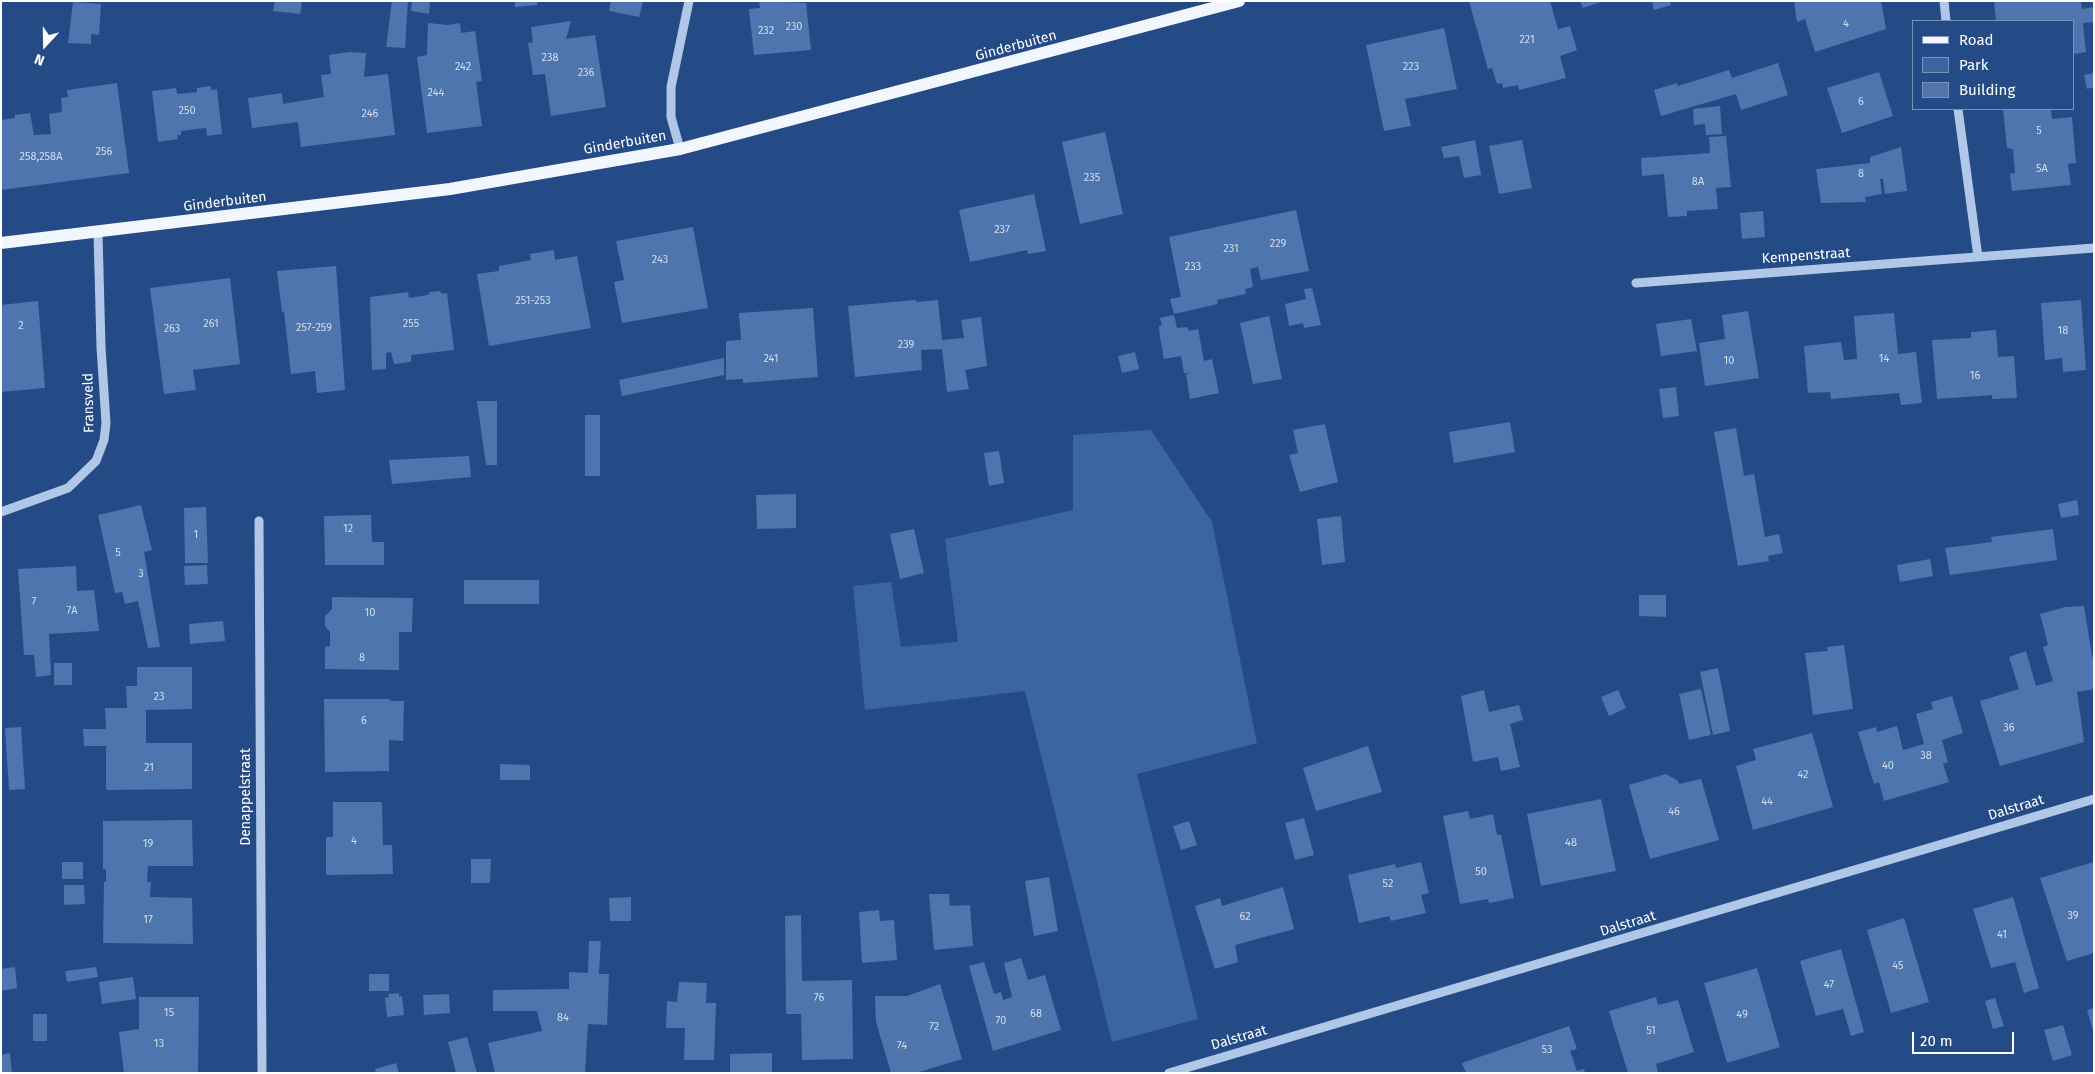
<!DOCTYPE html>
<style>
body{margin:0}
#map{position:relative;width:2095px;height:1074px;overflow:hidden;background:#254b86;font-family:"Fira Sans",sans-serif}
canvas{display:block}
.frame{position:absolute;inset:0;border:2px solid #fff;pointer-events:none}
.legend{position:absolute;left:1912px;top:20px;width:162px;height:90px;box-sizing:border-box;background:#254b86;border:1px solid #7c93b6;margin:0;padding:6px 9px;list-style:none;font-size:15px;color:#fff}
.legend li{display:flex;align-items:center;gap:10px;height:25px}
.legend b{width:25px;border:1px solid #7c93b6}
.north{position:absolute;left:20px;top:20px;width:50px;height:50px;-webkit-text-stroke:4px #254b86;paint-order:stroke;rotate:201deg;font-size:14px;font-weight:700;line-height:20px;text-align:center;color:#fff}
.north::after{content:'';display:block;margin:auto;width:18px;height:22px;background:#fff;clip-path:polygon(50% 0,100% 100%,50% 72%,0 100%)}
.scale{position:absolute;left:1912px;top:1032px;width:102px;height:22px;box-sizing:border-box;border:2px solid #fff;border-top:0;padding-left:6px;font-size:15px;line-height:18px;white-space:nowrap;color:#fff;-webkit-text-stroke:4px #254b86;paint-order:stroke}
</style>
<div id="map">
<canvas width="2095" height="1074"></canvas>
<div class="frame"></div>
<ul class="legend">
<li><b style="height:6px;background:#f2f6fe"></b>Road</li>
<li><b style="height:14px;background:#3a65a2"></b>Park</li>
<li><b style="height:14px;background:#4e75ad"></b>Building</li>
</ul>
<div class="north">N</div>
<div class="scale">20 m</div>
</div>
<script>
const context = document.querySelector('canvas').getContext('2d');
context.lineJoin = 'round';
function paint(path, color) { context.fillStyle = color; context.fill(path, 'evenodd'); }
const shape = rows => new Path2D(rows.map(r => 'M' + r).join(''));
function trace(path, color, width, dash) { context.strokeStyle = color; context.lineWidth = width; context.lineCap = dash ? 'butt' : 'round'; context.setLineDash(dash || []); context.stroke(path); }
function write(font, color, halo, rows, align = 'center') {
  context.font = font + ' "Fira Sans",sans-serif'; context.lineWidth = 4; context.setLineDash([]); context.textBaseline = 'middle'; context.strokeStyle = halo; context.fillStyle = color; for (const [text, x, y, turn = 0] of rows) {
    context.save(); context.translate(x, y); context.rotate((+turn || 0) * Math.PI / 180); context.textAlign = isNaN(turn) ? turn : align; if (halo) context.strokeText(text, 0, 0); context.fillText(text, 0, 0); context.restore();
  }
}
paint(shape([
 [1151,430,1212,522,1257,743,1137,774,1198,1019,1112,1042,1025,691,865,710,853,586,891,582,901,647,958,642,945,539,1073,510,1073,435]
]), '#3a65a2');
paint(shape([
 [275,1,302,1,300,14,273,11],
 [392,1,408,1,405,48,386,47],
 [412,1,430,1,429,14,411,11],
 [515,1,538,1,537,5,515,7],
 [611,1,643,1,639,17,609,11],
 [759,1,806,3,811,50,754,55,749,9,760,8],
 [1469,1,1550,1,1558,29,1570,26,1577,50,1560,56,1566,78,1519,90,1518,85,1503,88,1502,83,1497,84,1492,68,1488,69],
 [1580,1,1601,1,1601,2,1583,8],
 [1652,1,1670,1,1671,5,1654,10],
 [1794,1,1881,1,1886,29,1815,52,1805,19,1797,22],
 [1994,1,2081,1,2082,9,2094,7,2094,22,2083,23,2086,52,2074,54,2074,21,1996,21],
 [73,2,101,4,99,35,91,34,91,44,68,43],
 [571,21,566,39,595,35,606,107,551,116,545,74,533,75,528,43,533,42,531,27],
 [428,23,448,25,460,23,461,33,475,31,482,81,476,82,482,126,427,133,417,57,427,55],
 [1444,28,1457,89,1405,99,1411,126,1384,131,1366,45],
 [349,52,366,53,364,77,388,74,395,135,301,147,298,122,252,128,248,98,282,93,283,104,324,97,321,75,331,74,329,55],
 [1778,63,1788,95,1741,110,1736,94,1661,116,1654,90,1677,83,1678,86,1729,70,1732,78],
 [1879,72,1893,116,1842,133,1827,88],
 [2094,73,2094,87,2087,89,2084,75],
 [117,83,129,173,1,190,1,120,15,118,15,115,30,113,34,135,51,134,49,114,62,112,61,98,68,97,67,90],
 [211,86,211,90,217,89,222,134,207,136,206,128,181,131,181,135,177,135,178,139,158,142,152,91,176,88,177,94,197,92,197,88],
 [1720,106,1722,134,1706,135,1705,124,1694,125,1693,109],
 [2003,109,2051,109,2052,119,2072,117,2076,163,2068,164,2071,185,2012,191,2010,174,2015,173,2013,149,2007,148],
 [1105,132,1123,214,1080,224,1062,142],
 [1726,136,1731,187,1716,188,1718,209,1687,211,1687,216,1668,217,1664,174,1642,176,1641,158,1710,153,1709,137],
 [1475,140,1481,175,1464,178,1459,156,1444,158,1441,147],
 [1522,140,1532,188,1499,194,1489,146],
 [1901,147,1907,191,1885,194,1883,179,1880,179,1882,194,1865,197,1866,202,1821,203,1816,169,1870,163,1870,157],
 [1034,194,1046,251,1028,254,1027,250,970,262,959,210],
 [1296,210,1309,271,1261,280,1258,267,1250,269,1253,287,1245,289,1246,294,1217,300,1218,304,1174,314,1170,299,1181,297,1169,237],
 [1763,211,1765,237,1742,239,1740,213],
 [693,227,708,308,622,323,614,282,624,280,616,241],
 [554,250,555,260,577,256,591,328,489,346,477,274,499,271,499,266,531,260,530,254],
 [336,266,345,390,317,393,315,371,291,374,284,312,282,312,277,271],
 [230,278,240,364,193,370,196,390,164,394,150,288],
 [1312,288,1321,325,1304,328,1303,323,1289,326,1285,304,1306,299,1304,289],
 [440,291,442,294,447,293,454,350,411,355,411,362,394,364,391,352,386,353,386,369,372,370,370,297,408,292,409,298,428,295,430,292],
 [916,300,916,302,938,300,942,340,964,338,961,320,981,317,987,366,965,370,969,389,947,392,942,349,921,350,922,370,855,377,848,306],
 [2081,300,2086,370,2063,372,2062,358,2045,360,2041,303],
 [38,301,45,388,1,392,1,305],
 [813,308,818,377,743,383,743,379,726,380,726,341,741,340,739,313],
 [1748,311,1759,378,1705,386,1699,343,1725,339,1722,315],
 [1894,313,1898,354,1916,352,1922,403,1901,405,1899,393,1831,399,1830,392,1808,393,1804,346,1841,342,1844,360,1857,359,1854,316],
 [1174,315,1177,328,1187,327,1189,331,1198,329,1204,361,1212,359,1219,393,1190,399,1186,374,1191,373,1184,373,1181,356,1164,359,1160,337,1159,326,1162,325,1160,318],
 [1269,316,1282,379,1253,384,1240,323],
 [1691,319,1697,351,1661,356,1656,324],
 [1996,330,1998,357,2014,356,2017,398,1992,399,1992,395,1937,399,1932,340,1971,338,1971,332],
 [1135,352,1139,369,1122,373,1118,356],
 [724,358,724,375,622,396,619,380],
 [1676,387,1679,416,1663,418,1659,389],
 [477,401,497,401,497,465,486,465],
 [585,415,600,415,600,476,585,476],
 [1510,422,1515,452,1454,463,1449,432],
 [1325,424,1338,482,1300,492,1289,455,1298,453,1293,430],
 [1736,428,1744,476,1754,474,1765,537,1779,534,1783,553,1768,556,1769,561,1738,566,1714,432],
 [999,451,1004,483,989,486,984,453],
 [469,456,471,477,392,484,389,460],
 [796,494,796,528,757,529,756,495],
 [2077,500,2079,515,2061,518,2058,504],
 [141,505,152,550,144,552,160,647,148,648,138,601,125,604,122,592,115,593,98,515],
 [206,507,208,563,185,563,184,508],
 [371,515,372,542,384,542,384,565,325,565,324,516],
 [1341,516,1345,562,1322,565,1317,519],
 [914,529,924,573,900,579,890,534],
 [2053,529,2057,560,1950,575,1945,548,1992,542,1991,537],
 [1930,559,1933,576,1900,582,1897,565],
 [207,565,208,584,185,585,184,566],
 [76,566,77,591,94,590,99,631,49,634,51,675,36,677,34,655,24,655,18,569],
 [464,580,539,580,539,604,464,604],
 [1639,595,1666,595,1666,617,1639,616],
 [332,597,413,598,412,632,399,632,399,670,325,669,325,647,330,646,330,632,325,626,325,616,332,609],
 [2084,606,2094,667,2094,689,2077,692,2084,742,2000,766,1980,701,2019,689,2009,657,2026,651,2036,686,2053,681,2043,647,2048,645,2040,614,2065,607],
 [223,621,225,641,190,644,189,624],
 [1844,645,1853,709,1813,715,1805,653,1828,651,1827,647],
 [54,663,72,663,72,685,54,685],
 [137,667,192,667,192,709,146,710,146,743,192,743,192,789,106,790,106,746,84,746,83,729,106,729,105,708,127,708,126,686,137,686],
 [1718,668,1730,731,1713,735,1700,672],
 [1701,689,1711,735,1689,740,1679,694],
 [1484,690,1489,712,1519,705,1523,720,1510,724,1520,767,1501,771,1498,757,1473,762,1461,696],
 [1618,690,1626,708,1609,716,1601,697],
 [1952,696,1963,733,1942,740,1948,762,1943,764,1949,782,1884,801,1879,782,1874,784,1858,732,1876,727,1877,732,1897,726,1903,750,1924,744,1916,714,1933,709,1931,702],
 [324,699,390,699,390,701,404,701,403,741,389,740,389,771,325,772],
 [21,727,25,789,9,790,5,728],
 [1812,733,1833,807,1753,830,1736,766,1756,760,1753,749],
 [1368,746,1382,792,1316,811,1303,768],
 [500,764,530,765,530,780,500,780],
 [1666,774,1678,781,1679,784,1701,779,1719,840,1650,859,1629,785],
 [1601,799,1616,871,1541,886,1527,814],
 [333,802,382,802,383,845,392,845,393,874,326,875,326,837,333,837],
 [1468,811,1470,819,1493,814,1497,835,1501,835,1514,898,1489,903,1488,899,1460,904,1443,816],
 [1304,818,1314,855,1295,860,1285,823],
 [192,820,193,866,148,866,147,882,151,882,150,897,192,898,193,944,103,943,104,882,106,882,106,869,103,869,103,821],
 [1189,821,1197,845,1181,850,1173,826],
 [471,859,491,859,490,883,471,883],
 [62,862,83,862,83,879,62,879],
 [1421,862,1429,893,1421,895,1426,913,1391,921,1389,916,1359,923,1348,875,1395,864,1396,868],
 [2094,862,2094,953,2067,961,2040,878],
 [1049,877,1058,931,1034,936,1025,881],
 [64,885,84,885,85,904,64,905],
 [1283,887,1294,929,1235,945,1238,962,1215,969,1195,906,1220,898,1222,906],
 [929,894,949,894,950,906,970,905,973,946,934,950],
 [631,897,631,921,610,921,609,898],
 [2013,897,2039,988,2024,993,2015,962,1991,968,1973,909],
 [879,910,880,921,894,920,897,960,862,963,859,912],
 [801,915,802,981,852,980,853,1059,802,1060,801,1014,786,1014,785,916],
 [1904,918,1929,1002,1891,1013,1867,930],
 [589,941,601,941,599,974,609,974,607,1025,588,1024,585,1073,495,1073,488,1043,542,1031,537,1011,493,1011,493,990,569,989,569,972,588,973],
 [1841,949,1864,1032,1851,1036,1843,1009,1816,1016,1800,961],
 [1021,958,1028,980,1045,975,1061,1030,993,1051,969,966,984,962,994,994,1001,992,1003,1000,1012,997,1004,963],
 [15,967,17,988,1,991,1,969],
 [96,967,98,977,67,982,65,971],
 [1757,968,1780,1047,1727,1063,1704,983],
 [369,974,389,974,389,991,369,991],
 [133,977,136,999,102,1004,99,982],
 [679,982,707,983,706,1003,716,1003,714,1060,684,1060,685,1028,666,1028,667,1001,677,1002],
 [940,984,962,1059,916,1073,891,1073,876,1022,875,996,907,996],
 [399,993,399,997,402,996,404,1015,387,1017,385,998,389,997,388,994],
 [449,994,450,1013,424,1015,423,995],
 [139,997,199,997,198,1073,124,1073,119,1032,139,1029],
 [1656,997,1658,1005,1678,1000,1694,1052,1656,1064,1658,1073,1628,1073,1609,1011],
 [1995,998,2004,1026,1993,1029,1985,1001],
 [2094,1008,2094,1030,2093,1030,2087,1010],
 [33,1014,47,1014,47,1041,33,1041],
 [2063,1025,2072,1055,2053,1061,2044,1030],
 [1569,1026,1577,1049,1570,1051,1577,1071,1584,1069,1585,1073,1466,1073,1462,1063],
 [467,1037,477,1073,456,1073,448,1042],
 [10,1053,12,1073,1,1073,1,1055],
 [772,1053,772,1073,730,1073,730,1054],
 [396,1063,399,1073,376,1073,375,1069]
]), '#4e75ad');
trace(shape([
 [1944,1,1946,21],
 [1958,109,1978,257],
 [680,149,671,117,671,87,689,1],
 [1636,283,2094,248],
 [1,512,68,488,96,461,104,440,106,423,101,347,98,233],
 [259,521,262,1073],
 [1169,1073,2094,799]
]), '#b0c7e8', 9);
trace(shape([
 [1,243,450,189,680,149,1239,1]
]), '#f2f6fe', 12);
write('11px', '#d3dcea', null, [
 ["4",1846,24],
 ["230",794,27],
 ["232",766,31],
 ["221",1527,40],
 ["238",550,58],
 ["242",463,67],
 ["223",1411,67],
 ["236",586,73],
 ["244",436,93],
 ["6",1861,102],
 ["250",187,111],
 ["246",370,114],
 ["5",2039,131],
 ["256",104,152],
 ["258,258A",41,157],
 ["5A",2042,169],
 ["8",1861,174],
 ["235",1092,178],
 ["8A",1698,182],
 ["237",1002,230],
 ["229",1278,244],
 ["231",1231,249],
 ["243",660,260],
 ["233",1193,267],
 ["251-253",533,301],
 ["261",211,324],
 ["255",411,324],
 ["2",21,326],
 ["257-259",314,328],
 ["263",172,329],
 ["18",2063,331],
 ["239",906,345],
 ["241",771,359],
 ["14",1884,359],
 ["10",1729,361],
 ["16",1975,376],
 ["12",348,529],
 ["1",196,535],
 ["5",118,553],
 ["3",141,574],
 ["7",34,602],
 ["7A",72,611],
 ["10",370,613],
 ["8",362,658],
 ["23",159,697],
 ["6",364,721],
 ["36",2009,728],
 ["38",1926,756],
 ["40",1888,766],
 ["21",149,768],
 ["42",1803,775],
 ["44",1767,802],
 ["46",1674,812],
 ["4",354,841],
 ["48",1571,843],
 ["19",148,844],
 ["50",1481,872],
 ["52",1388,884],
 ["39",2073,916],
 ["62",1245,917],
 ["17",148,920],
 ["41",2002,935],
 ["45",1898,966],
 ["47",1829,985],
 ["76",819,998],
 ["15",169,1013],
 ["68",1036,1014],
 ["49",1742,1015],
 ["84",563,1018],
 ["70",1001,1021],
 ["72",934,1027],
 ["51",1651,1031],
 ["13",159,1044],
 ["74",902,1046],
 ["53",1547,1050]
]);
write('14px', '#fff', '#254b86', [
 ["Ginderbuiten",1016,46,-15],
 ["Ginderbuiten",625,143,-10],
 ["Ginderbuiten",225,202,-7],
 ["Kempenstraat",1806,256,-4],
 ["Fransveld",89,403,-91],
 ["Denappelstraat",246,797,-90],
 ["Dalstraat",2016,808,-17],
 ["Dalstraat",1628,924,-17],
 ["Dalstraat",1239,1038,-16]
]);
</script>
